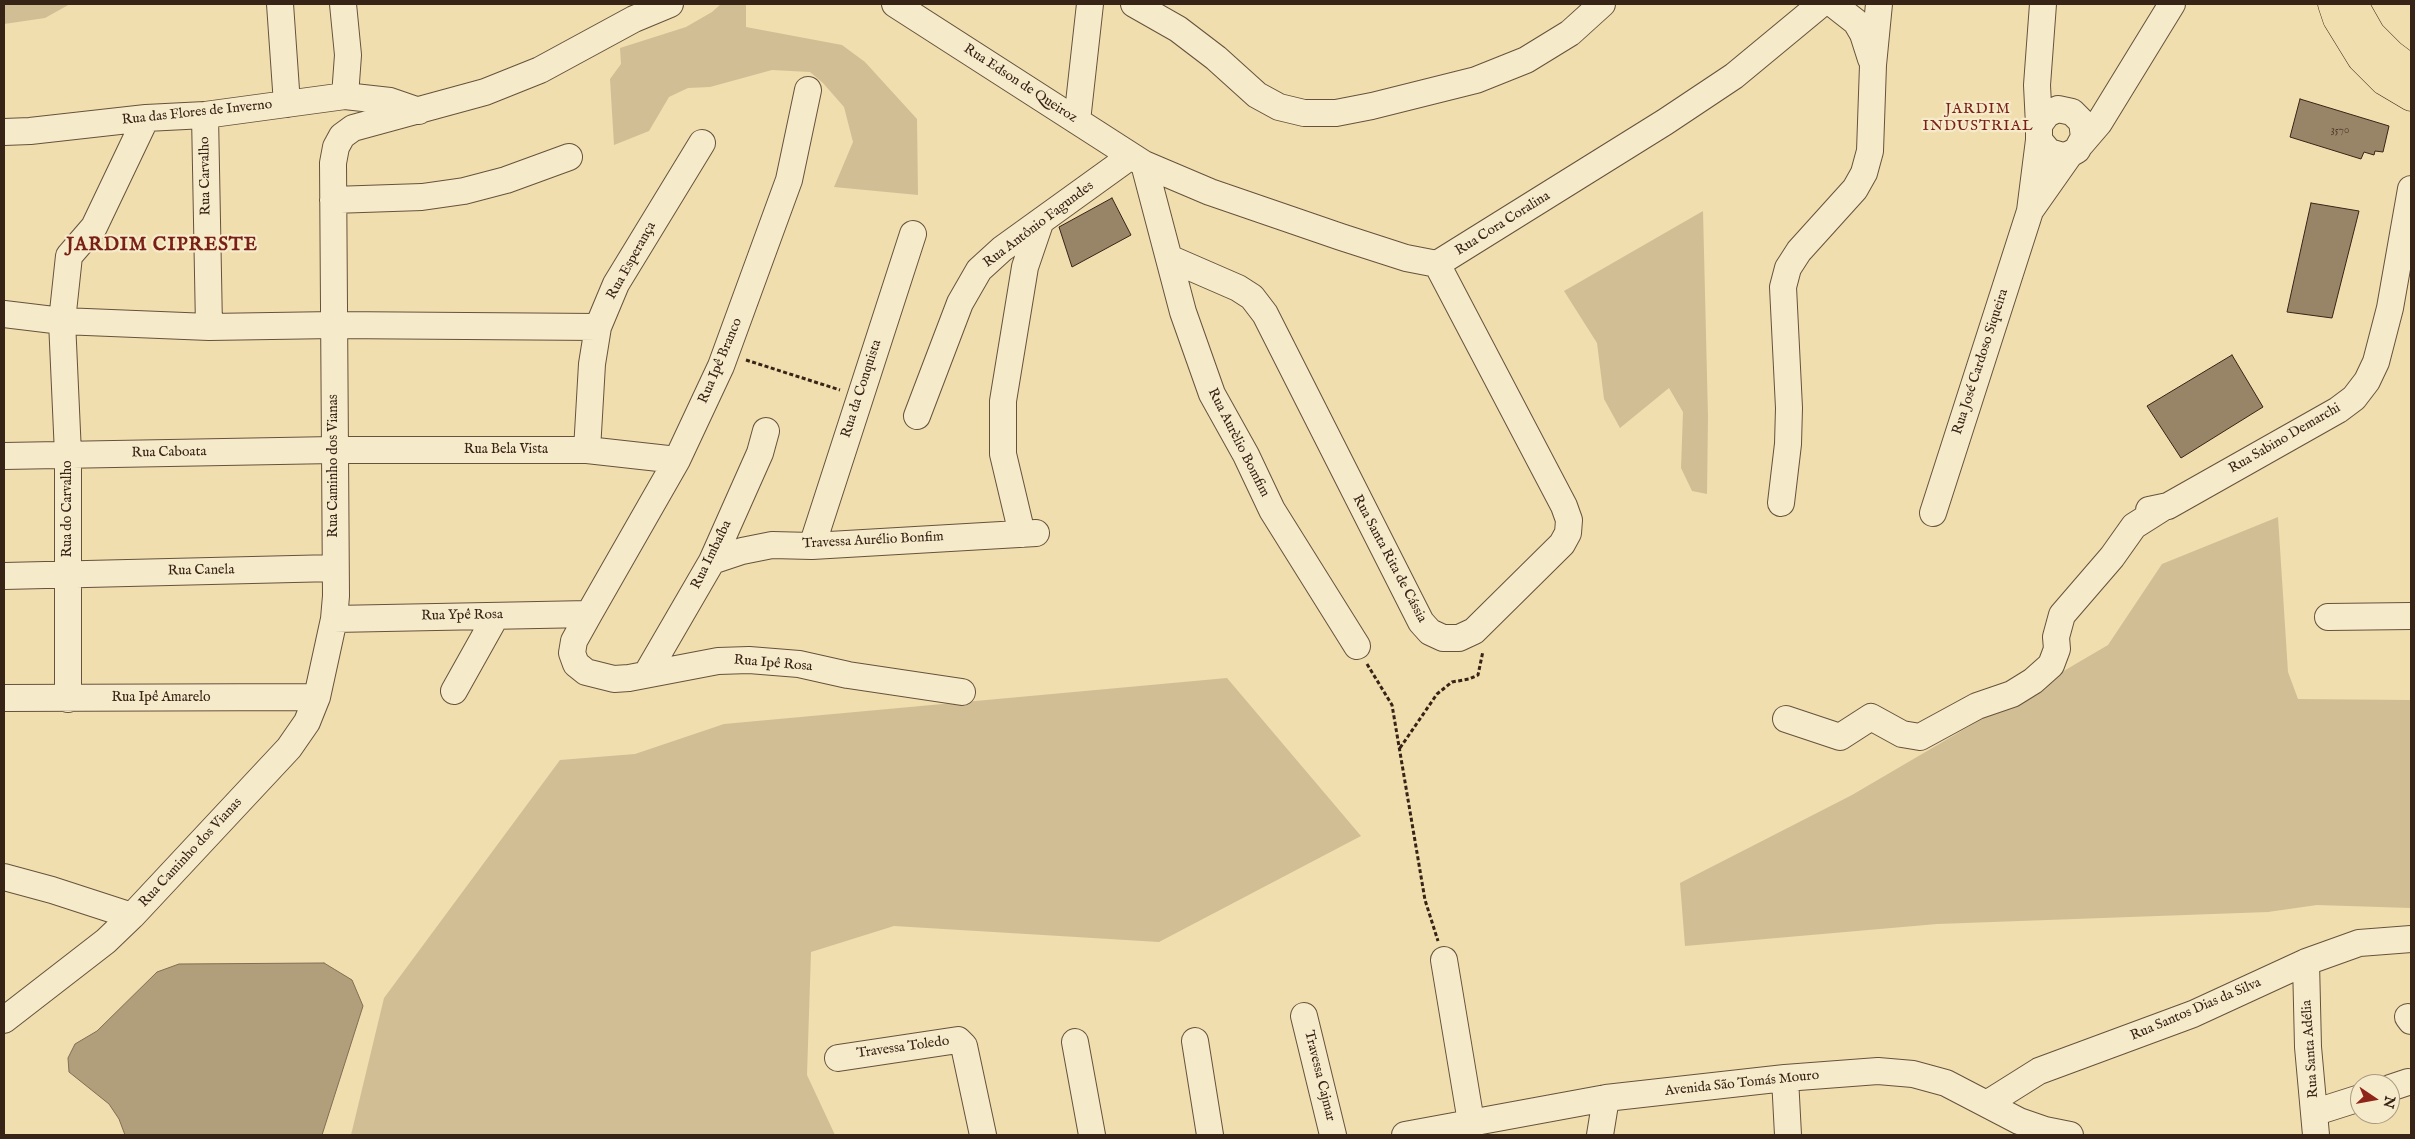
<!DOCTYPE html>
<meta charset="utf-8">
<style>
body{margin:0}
#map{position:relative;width:2415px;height:1139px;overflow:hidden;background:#f0deae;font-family:"IM FELL English",serif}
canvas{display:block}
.frame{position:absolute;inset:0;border:5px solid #382317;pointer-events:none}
.north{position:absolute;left:2350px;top:1074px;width:50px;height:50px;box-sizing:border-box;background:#f5eaca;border:1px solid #a99a82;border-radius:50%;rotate:102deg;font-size:14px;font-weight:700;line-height:20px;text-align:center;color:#382317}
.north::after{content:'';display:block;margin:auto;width:18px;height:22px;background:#8f2418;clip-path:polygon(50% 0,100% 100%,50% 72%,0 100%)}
</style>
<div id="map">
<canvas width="2415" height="1139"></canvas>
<div class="frame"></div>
<div class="north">N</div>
</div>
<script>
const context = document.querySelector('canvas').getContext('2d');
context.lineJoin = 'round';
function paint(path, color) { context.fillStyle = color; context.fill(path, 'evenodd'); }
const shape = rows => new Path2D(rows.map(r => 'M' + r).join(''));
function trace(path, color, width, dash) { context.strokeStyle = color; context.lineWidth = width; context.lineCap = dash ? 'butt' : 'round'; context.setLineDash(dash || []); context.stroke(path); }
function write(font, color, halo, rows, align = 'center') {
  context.font = font + ' "IM FELL English",serif'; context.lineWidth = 4.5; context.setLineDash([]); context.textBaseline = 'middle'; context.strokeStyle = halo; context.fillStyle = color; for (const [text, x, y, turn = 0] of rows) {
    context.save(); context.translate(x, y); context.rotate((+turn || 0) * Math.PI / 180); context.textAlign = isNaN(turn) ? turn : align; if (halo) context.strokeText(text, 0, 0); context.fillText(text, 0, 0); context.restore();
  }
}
paint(shape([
 [4,4,70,4,45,18,4,24],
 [721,4,746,4,746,27,842,45,865,62,917,119,918,195,834,187,853,142,844,107,823,83,810,72,772,70,710,87,688,88,669,97,649,131,614,145,610,79,621,64,620,48,686,27,712,12],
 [1703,211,1708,417,1707,494,1692,491,1681,468,1683,412,1669,388,1620,428,1604,399,1597,343,1564,291],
 [2278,517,2288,672,2298,699,2411,700,2411,908,2317,905,2268,912,1937,924,1685,946,1680,883,1852,795,2108,645,2162,564],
 [1227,678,1361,836,1159,942,894,926,811,952,807,1075,835,1135,351,1135,384,998,560,760,635,754,724,724]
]), '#d1be94');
const water = shape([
 [324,963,352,980,363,1006,322,1135,125,1135,119,1119,109,1104,69,1072,68,1058,75,1044,97,1031,157,972,179,964,324,963]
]);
paint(water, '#b19e7b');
trace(water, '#816d53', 1);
const building = shape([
 [2300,99,2389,126,2383,152,2375,151,2374,155,2364,152,2361,159,2290,137,2300,99],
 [1112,198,1131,235,1072,267,1059,227,1112,198],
 [2311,203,2359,211,2332,318,2287,312,2311,203],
 [2232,355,2263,407,2181,458,2147,406,2232,355]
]);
paint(building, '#988466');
trace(building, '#382317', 1);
const minor = shape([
 [280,4,287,104],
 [343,4,348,55,345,96],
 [895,4,1144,164,1210,192,1341,237,1406,258,1437,264,1665,122,1734,76,1821,4],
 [1134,4,1178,29,1216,58,1257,95,1279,107,1304,113,1336,113,1372,106,1476,80,1526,60,1570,33,1602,4],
 [1833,4,1856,22,1863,34,1871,59],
 [808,90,789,180,721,366,677,460,589,614,574,641,572,653,576,664,586,672,614,679,629,678,718,661,749,660,799,664,848,675,962,692],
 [205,115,209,327],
 [1077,121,1090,4],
 [2039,125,2037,85,2043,4],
 [4,132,30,131,146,118,205,115,345,96,390,101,419,111],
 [2081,144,2099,123,2172,4],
 [1144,164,1183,312,1212,394,1246,455,1272,510,1357,646],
 [333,200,422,197,464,191,506,180,569,157],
 [2032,208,2070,154],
 [1169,258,1238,288,1252,297,1265,314,1421,622,1430,632,1443,638,1459,638,1474,631,1562,544,1568,533,1569,520,1564,506,1437,264],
 [4,314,62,321,209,327,334,325,598,327],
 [917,416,960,303,979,270,1002,249,1131,156],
 [587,450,592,364,598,327,616,284,702,143],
 [4,456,334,450,587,450,677,460],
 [1781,503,1788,444,1789,408,1783,287,1788,268,1799,251,1855,189,1864,173,1870,151,1873,65,1879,4],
 [2149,510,2168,506,2338,410,2354,398,2367,381,2376,362,2390,308,2411,189],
 [1933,513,2030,211,2039,140,2039,125,2047,114,2058,109,2072,112,2082,122,2084,137,2077,150,2070,154,2063,156,2049,152,2039,140],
 [1022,534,1003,454,1003,401,1025,267,1040,223],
 [812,546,913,234],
 [712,561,742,551,772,545,812,546,1036,533],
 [4,576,335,568],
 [2328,617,2411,616],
 [334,619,589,614],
 [647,673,712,561,760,453,766,431],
 [454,691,496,616],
 [4,698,317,697],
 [68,699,68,454,62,321,69,256,94,227,146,118],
 [1786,719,1840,737,1871,717,1902,734,1920,737,1977,706,2012,694,2033,681,2051,665,2057,649,2056,637,2062,615,2112,557,2134,526,2164,507],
 [4,877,52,890,132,916],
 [1444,960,1471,1122],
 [2306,962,2308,1047,2316,1135],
 [1304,1016,1333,1135],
 [2408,1017,2411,1021],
 [4,1020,106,941,132,916,289,748,307,722,317,697,334,619,336,596,333,163,336,147,342,136,353,128,485,92,540,70,634,19,670,4],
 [1195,1041,1210,1135],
 [1075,1042,1092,1135],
 [838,1058,958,1040,964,1046,983,1135],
 [1785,1078,1788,1135],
 [2390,1088,2408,1082],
 [1988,1103,2039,1071,2193,1014,2306,962,2359,943,2411,939],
 [2316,1112,2360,1098],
 [1405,1135,1606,1098,1785,1078,1878,1071,1913,1074,1946,1083,2019,1121,2045,1130,2070,1135],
 [1600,1135,1606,1098]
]);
const major = shape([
 [2332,4,2337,19,2361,58,2384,81,2411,97],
 [2354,4,2371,34,2391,54,2411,69]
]);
trace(minor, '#66523d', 28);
trace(major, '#382317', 29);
trace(shape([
 [746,360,840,390],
 [1367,664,1392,705,1425,900,1438,941],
 [1400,748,1437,694,1452,682,1469,679,1478,675,1483,651]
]), '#382317', 3, [4, 2.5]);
trace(minor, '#f5eaca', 26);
trace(major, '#f0deae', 28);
write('11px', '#503b2b', null, [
 ["3570",2340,131]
]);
write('14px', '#382317', '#f5eaca', [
 ["Rua Edson de Queiroz",1020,84,33],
 ["Rua das Flores de Inverno",197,113,-6],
 ["Rua Carvalho",206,176,-91],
 ["Rua Cora Coralina",1503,224,-32],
 ["Rua Antônio Fagundes",1039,225,-37],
 ["Rua Esperança",632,261,-61],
 ["Rua Ipê Branco",721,361,-67],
 ["Rua José Cardoso Siqueira",1981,362,-72],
 ["Rua da Conquista",862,389,-72],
 ["Rua Sabino Demarchi",2285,439,-30],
 ["Rua Aurèlio Bomfim",1238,443,63],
 ["Rua Bela Vista",506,450],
 ["Rua Caboata",169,453,-1],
 ["Rua Caminho dos Vianas",334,466,-90],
 ["Rua do Carvalho",68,509,-90],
 ["Travessa Aurélio Bonfim",873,541,-3],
 ["Rua Imbaíba",712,555,-64],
 ["Rua Santa Rita de Cássia",1389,559,62],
 ["Rua Canela",201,571,-1],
 ["Rua Ypê Rosa",462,616,-1],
 ["Rua Ipê Rosa",773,664,5],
 ["Rua Ipê Amarelo",161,698],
 ["Rua Caminho dos Vianas",191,853,-47],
 ["Rua Santos Dias da Silva",2196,1010,-23],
 ["Travessa Toledo",903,1048,-8],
 ["Rua Santa Adélia",2311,1049,-94],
 ["Travessa Cajmar",1319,1076,76],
 ["Avenida São Tomás Mouro",1742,1084,-6]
]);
context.letterSpacing = '1px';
write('15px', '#7a1f14', '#f5eaca', [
 ["JARDIM",1978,110],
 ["INDUSTRIAL",1978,127]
]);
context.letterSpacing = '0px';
context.letterSpacing = '1px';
write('bold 19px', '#7a1f14', '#f5eaca', [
 ["JARDIM CIPRESTE",162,246]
]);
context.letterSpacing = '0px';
</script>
